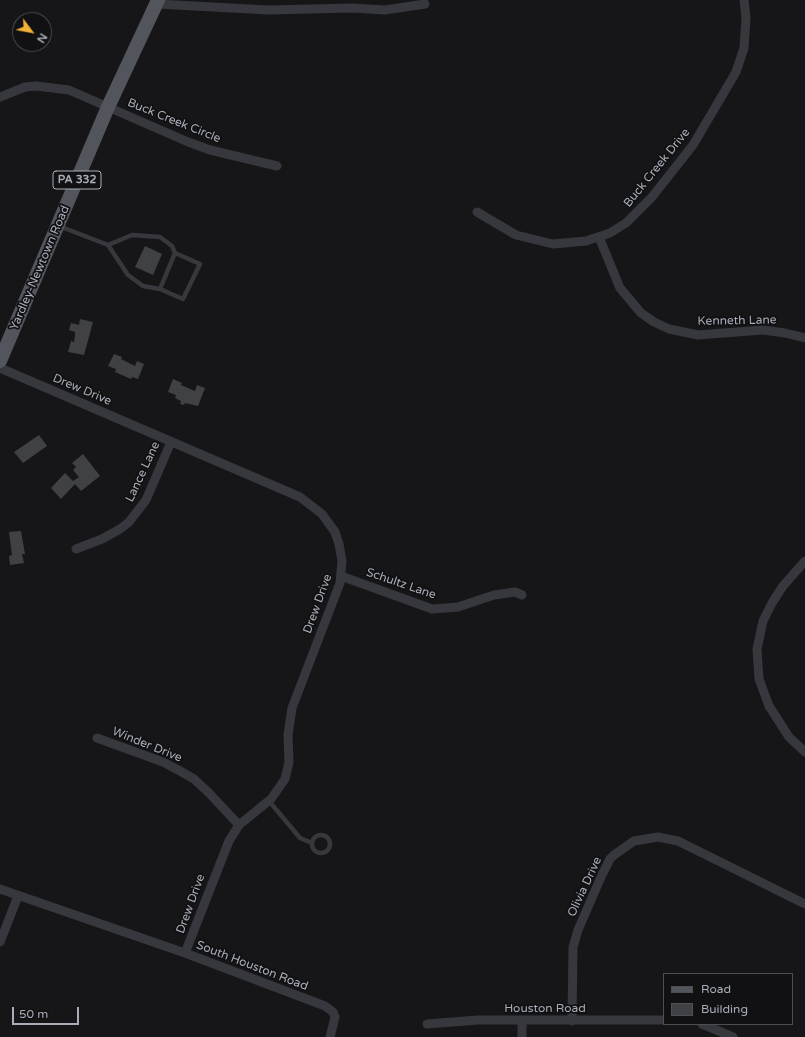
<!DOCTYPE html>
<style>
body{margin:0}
#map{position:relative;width:805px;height:1037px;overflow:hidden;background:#161618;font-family:"Varela Round",sans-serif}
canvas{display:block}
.legend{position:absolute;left:663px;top:973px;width:130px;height:52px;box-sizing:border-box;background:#111113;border:1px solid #4d4f55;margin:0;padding:5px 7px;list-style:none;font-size:12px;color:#a8adb8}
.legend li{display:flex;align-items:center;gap:8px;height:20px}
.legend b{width:20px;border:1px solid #4d4f55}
.north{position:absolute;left:12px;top:12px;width:40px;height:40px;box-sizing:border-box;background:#111113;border:1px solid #4d4f55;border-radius:50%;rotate:122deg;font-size:11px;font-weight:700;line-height:16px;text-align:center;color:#a8adb8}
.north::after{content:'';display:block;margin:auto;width:14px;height:18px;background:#f2b134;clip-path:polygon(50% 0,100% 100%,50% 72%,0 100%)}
.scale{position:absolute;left:12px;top:1007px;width:67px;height:18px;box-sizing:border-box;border:2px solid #a8adb8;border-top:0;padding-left:5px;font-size:12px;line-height:14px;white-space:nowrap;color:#a8adb8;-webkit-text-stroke:3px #111113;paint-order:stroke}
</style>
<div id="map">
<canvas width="805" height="1037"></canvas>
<ul class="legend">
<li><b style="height:5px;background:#53555c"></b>Road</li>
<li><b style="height:11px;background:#404145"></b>Building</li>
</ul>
<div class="north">N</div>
<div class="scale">50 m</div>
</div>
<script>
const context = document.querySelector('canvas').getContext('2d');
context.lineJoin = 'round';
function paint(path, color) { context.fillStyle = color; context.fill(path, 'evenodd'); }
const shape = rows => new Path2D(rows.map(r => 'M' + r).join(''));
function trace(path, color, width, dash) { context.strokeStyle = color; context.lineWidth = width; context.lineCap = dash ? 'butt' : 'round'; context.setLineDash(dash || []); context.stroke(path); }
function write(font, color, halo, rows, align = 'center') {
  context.font = font + ' "Varela Round",sans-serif'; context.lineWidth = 3.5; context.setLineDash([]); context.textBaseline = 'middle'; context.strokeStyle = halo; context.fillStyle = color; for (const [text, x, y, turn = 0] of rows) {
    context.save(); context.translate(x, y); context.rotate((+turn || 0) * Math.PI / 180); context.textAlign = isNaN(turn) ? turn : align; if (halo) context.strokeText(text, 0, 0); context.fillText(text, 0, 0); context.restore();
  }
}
paint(shape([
 [145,246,162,254,153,275,135,267],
 [80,319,93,322,84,355,68,352,71,341,74,342,75,336,75,332,69,330,71,323,79,325],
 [114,354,122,357,121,359,135,366,137,361,144,364,138,379,132,377,131,379,115,372,116,369,108,366],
 [173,379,182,383,181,385,195,391,197,385,205,388,198,406,185,403,184,405,180,404,181,401,175,398,176,395,168,392],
 [39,435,47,446,23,463,14,452],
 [83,454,100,476,81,491,75,484,61,499,51,488,65,473,73,481,79,477,73,470,76,467,72,463],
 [21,531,25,554,22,554,24,563,10,565,9,556,12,555,9,532]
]), '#404145');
trace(shape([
 [59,226,108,245],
 [132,235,160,237,172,246,175,253,200,264,183,299,160,289,143,286,128,275,108,245,132,235],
 [160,289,175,253],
 [269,801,300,838,312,843],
 '312 844a9 9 0 1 1 18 0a9 9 0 1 1-18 0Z'
]), '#37383d', 4.5);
trace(shape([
 [157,4,268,10,352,8,385,10,425,4],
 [0,97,25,87,36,86,69,90,188,142,210,150,277,166],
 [477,212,516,235,553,244,586,241,610,233,626,223,652,197,693,145,736,72,744,48,746,18,744,0],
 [599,237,620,288,641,313,654,322,669,329,698,335,763,330,785,333,805,338],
 [0,368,300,497,322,514,335,532,339,544,342,561,340,583,292,708,288,735,289,762,285,779,271,799,239,825,229,841,185,953],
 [76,549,102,539,120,529,129,522,146,500,171,442],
 [805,561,783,586,772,603,763,621,757,649,759,679,769,706,789,737,805,752],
 [341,576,432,609,458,607,494,595,515,592,522,595],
 [97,738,163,762,180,771,194,779,209,793,239,825],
 [0,889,185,953,325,1006,333,1012,335,1017,330,1037],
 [0,942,18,896],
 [572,1021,573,947,578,930,601,877,610,859,614,855,634,841,658,837,678,841,805,904],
 [427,1024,478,1020,664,1020],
 [702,1024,733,1037],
 [522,1037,522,1020]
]), '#37383d', 9);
trace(shape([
 [0,361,108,107,158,0]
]), '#53555c', 14);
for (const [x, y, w] of [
 [77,180,48]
]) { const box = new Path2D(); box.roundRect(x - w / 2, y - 9, w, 18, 3); context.fillStyle = '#111113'; context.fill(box); trace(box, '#a8adb8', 1); }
write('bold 11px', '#a8adb8', null, [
 ["PA 332",77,180]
]);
write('12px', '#a8adb8', '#111113', [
 ["Buck Creek Circle",174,121,22],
 ["Buck Creek Drive",657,168,-51],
 ["Yardley-Newtown Road",40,268,-67],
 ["Kenneth Lane",737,321,-1],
 ["Drew Drive",82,390,23],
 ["Lance Lane",143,472,-65],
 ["Schultz Lane",401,584,19],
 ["Drew Drive",318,604,-70],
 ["Winder Drive",147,745,22],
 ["Olivia Drive",585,887,-65],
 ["Drew Drive",191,904,-70],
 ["South Houston Road",252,966,21],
 ["Houston Road",545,1009]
]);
</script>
